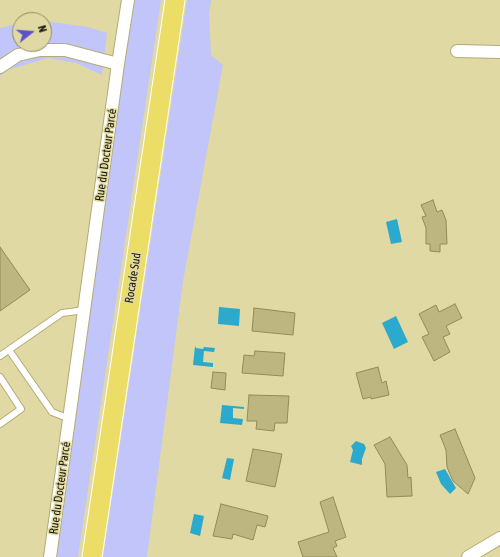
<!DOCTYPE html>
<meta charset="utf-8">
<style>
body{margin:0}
#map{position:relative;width:500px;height:557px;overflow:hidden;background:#e0d9a3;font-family:"Asap Condensed",sans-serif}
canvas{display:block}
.north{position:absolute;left:12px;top:12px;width:40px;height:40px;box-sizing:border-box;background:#e0d9a3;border:1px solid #908b63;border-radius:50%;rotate:73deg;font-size:11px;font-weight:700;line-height:16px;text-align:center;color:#191603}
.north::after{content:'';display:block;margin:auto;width:14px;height:18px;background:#5b52ca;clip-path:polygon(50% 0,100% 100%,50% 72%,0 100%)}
</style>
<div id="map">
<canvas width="500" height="557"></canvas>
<div class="north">N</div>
</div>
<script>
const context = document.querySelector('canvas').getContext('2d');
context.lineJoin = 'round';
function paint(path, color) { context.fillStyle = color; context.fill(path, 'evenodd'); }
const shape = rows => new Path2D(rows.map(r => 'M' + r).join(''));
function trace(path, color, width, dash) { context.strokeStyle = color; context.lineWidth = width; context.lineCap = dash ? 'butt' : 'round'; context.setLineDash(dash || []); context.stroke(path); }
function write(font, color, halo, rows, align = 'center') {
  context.font = font + ' "Asap Condensed",sans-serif'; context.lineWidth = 3; context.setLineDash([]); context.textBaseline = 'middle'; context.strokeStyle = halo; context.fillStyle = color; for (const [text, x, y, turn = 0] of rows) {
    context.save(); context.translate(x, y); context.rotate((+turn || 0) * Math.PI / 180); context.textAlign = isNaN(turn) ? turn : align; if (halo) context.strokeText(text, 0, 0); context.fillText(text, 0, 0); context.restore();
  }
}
paint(shape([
 [135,0,161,0,78,557,57,557,124,65],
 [187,0,211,0,209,15,211,55,223,65,183,281,147,557,103,557],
 [44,21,88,27,107,33,102,75,76,63,48,58,8,70,0,76,0,28,20,23,20,44,44,44]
]), '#c1c5f9');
paint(shape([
 [397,219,402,242,391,244,386,222],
 [219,307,240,309,239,326,218,324],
 [396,316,408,342,394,349,382,323],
 [195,346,196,348,203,349,204,347,215,348,214,352,204,351,203,362,213,363,213,367,193,365],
 [222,405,244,407,244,409,233,408,233,418,243,419,242,425,220,423],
 [356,441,364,444,366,448,362,459,362,465,350,462,353,450,351,446],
 [227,458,234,459,230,480,222,478],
 [445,469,456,488,450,494,441,484,436,472],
 [194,514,204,516,200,536,190,533]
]), '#2baacd');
const building = shape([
 [433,200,437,212,442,210,446,220,447,244,440,244,440,252,430,251,430,244,426,244,426,228,422,217,426,216,421,205,433,200],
 [0,247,30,290,0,311,0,247],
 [455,304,462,318,446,326,450,334,443,337,450,352,434,361,422,337,429,334,419,314,436,305,439,312,455,304],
 [254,308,295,313,293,335,252,331,254,308],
 [255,351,285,353,283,376,242,373,244,355,254,356,255,351],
 [378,367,382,383,386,381,389,395,371,399,371,397,363,399,356,373,378,367],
 [213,372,226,373,225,390,211,388,213,372],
 [249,395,289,396,287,423,275,423,274,431,256,429,257,421,247,421,249,395],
 [455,429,475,478,468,494,453,481,447,467,446,450,440,435,455,429],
 [390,437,407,465,408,478,411,477,412,496,387,497,385,464,374,445,390,437],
 [253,449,282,454,275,487,246,481,253,449],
 [333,497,346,537,335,541,337,546,333,548,337,557,303,557,298,542,329,532,320,502,333,497],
 [221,504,268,516,265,527,257,525,253,540,233,534,232,539,213,536,221,504]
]);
paint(building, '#bdb681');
trace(building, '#928b58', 1);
const lane = shape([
 [9,350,52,412,70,419],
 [0,356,62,313,85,310],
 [0,377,21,409,0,424]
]);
const street = shape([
 [457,51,500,52],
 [0,67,18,55,40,50,65,50,118,64],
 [50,557,118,64,128,0],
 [468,557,500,538]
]);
const primary = shape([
 [92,557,175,0]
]);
trace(lane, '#b3ac77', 8);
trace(street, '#b3ac77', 14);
trace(primary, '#fff', 21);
trace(lane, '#fff', 6);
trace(street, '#fff', 12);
trace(primary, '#ebdd66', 19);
write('12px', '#191603', '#e0d9a3', [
 ["Rue du Docteur Parcé",106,155,-82],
 ["Rocade Sud",133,278,-81],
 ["Rue du Docteur Parcé",60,488,-82]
]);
</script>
